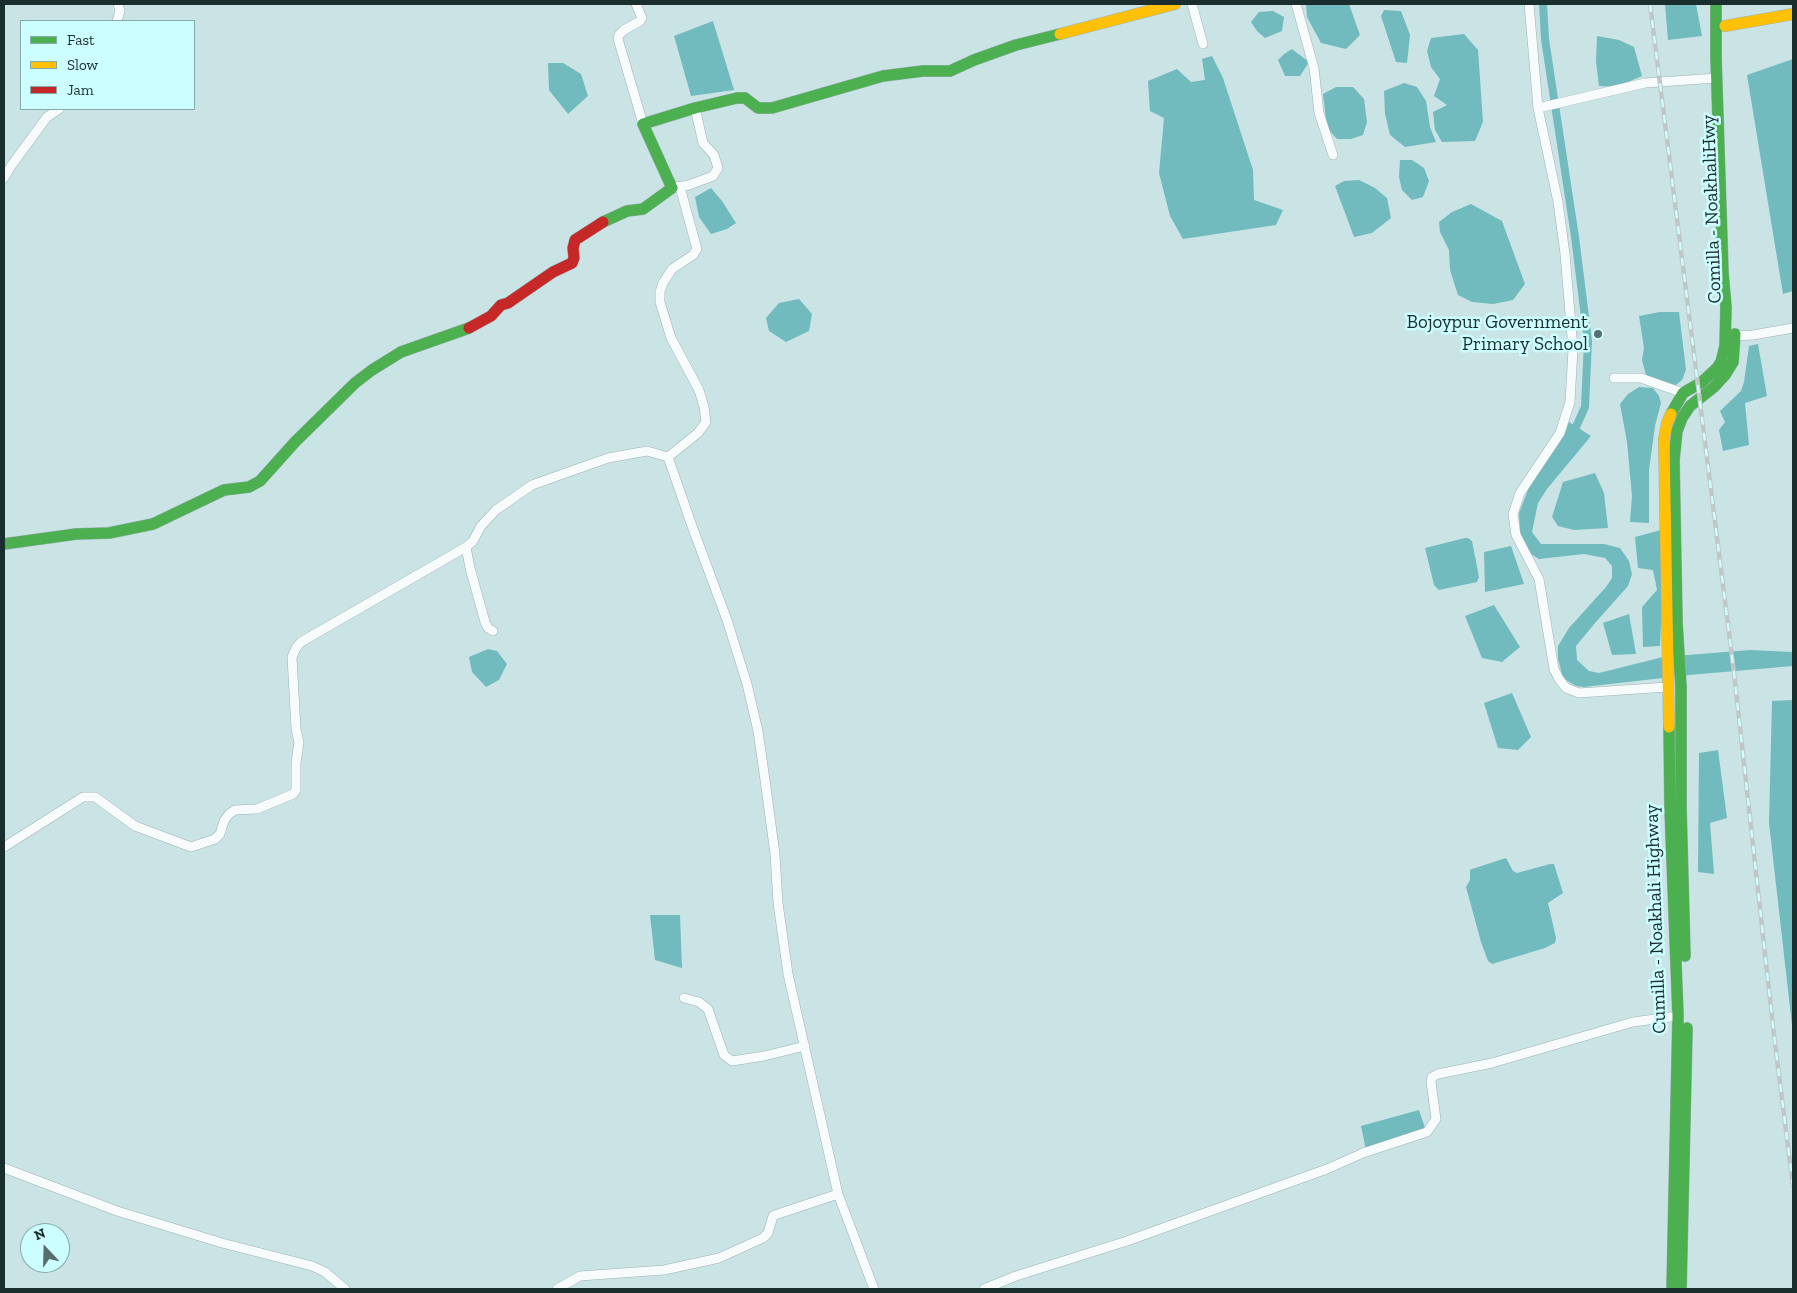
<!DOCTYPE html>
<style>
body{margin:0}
#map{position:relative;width:1797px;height:1293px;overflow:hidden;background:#cae4e6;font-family:"Zilla Slab",serif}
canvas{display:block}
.frame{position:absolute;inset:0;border:5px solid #1b2e2e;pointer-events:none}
.legend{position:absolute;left:20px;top:20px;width:175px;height:90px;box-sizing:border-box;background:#ccfdff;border:1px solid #85aaab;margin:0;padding:6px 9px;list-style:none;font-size:15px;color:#1b2e2e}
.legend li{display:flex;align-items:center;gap:10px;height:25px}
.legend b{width:25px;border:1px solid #85aaab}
.north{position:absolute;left:20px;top:1223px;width:50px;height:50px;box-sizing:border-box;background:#ccfdff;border:1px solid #85aaab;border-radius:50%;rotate:339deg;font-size:14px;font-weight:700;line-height:20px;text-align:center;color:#1b2e2e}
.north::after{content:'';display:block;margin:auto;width:18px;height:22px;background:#586e6e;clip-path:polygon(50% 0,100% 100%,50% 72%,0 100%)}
</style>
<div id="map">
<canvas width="1797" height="1293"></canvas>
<div class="frame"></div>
<ul class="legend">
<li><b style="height:6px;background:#4caf50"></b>Fast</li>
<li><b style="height:6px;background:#ffc107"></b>Slow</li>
<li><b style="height:6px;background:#c62828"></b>Jam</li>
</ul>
<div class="north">N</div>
</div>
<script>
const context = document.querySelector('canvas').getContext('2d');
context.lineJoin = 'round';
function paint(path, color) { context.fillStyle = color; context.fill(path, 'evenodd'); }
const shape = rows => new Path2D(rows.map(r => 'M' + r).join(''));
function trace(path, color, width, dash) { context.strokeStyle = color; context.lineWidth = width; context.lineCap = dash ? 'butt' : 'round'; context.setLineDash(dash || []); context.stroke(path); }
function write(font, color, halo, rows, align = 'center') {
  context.font = font + ' "Zilla Slab",serif'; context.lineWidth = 5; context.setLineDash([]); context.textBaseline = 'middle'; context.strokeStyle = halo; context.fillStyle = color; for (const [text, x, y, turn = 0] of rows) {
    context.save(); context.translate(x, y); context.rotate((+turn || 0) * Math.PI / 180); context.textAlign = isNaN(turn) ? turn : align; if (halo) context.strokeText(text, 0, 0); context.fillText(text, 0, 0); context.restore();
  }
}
paint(shape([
 [1306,4,1349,4,1360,35,1346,49,1321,43,1307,17],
 [1665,4,1696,4,1702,36,1668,40],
 [1384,10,1401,11,1410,35,1407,63,1396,62,1381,16],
 [1273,11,1284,17,1282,31,1265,38,1257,31,1251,22,1259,12],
 [713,21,734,90,691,96,674,36],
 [1464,34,1478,50,1483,122,1475,141,1442,142,1435,130,1433,112,1447,105,1434,96,1440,79,1431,67,1427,51,1431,38],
 [1597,36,1619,40,1634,47,1642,76,1616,87,1599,86,1596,62],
 [1292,49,1309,62,1300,76,1285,76,1278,60,1284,54],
 [1212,56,1223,78,1253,170,1254,200,1283,210,1276,225,1183,239,1170,216,1159,173,1164,118,1150,111,1148,81,1177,69,1191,82,1205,80,1202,59],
 [1793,59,1793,291,1783,294,1747,75],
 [548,63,563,63,581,74,588,96,568,114,549,90],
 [1404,83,1417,87,1426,101,1430,127,1436,142,1405,147,1390,135,1385,114,1384,91],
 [1336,87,1353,87,1364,99,1367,122,1363,135,1351,139,1337,139,1327,128,1323,94],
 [1400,160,1412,160,1424,168,1429,181,1423,197,1412,200,1402,190,1399,177],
 [1359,180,1375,188,1387,198,1391,218,1372,233,1354,237,1335,186,1344,181],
 [711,188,722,201,736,223,727,229,711,234,699,217,695,197],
 [1471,204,1502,221,1525,284,1513,300,1493,304,1472,302,1458,295,1450,270,1449,250,1440,232,1439,222,1452,212],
 [799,299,812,314,809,331,786,342,769,331,766,318,779,303],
 [1660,312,1679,312,1686,370,1682,380,1676,385,1667,384,1650,378,1646,375,1642,360,1644,348,1639,316],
 [1758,344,1767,396,1745,403,1749,445,1723,451,1719,430,1725,422,1720,411,1741,391,1744,382,1749,346],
 [1639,387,1653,388,1659,396,1661,403,1655,426,1649,470,1649,523,1630,522,1632,496,1627,442,1620,404,1628,394],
 [1569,422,1591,436,1547,489,1538,503,1532,532,1541,544,1604,544,1620,548,1629,561,1632,574,1628,586,1595,623,1576,646,1577,660,1589,671,1599,673,1663,657,1750,650,1793,652,1793,666,1689,675,1584,687,1576,686,1566,680,1562,674,1558,659,1558,646,1569,628,1606,587,1612,578,1612,566,1605,558,1584,554,1539,559,1531,554,1523,543,1520,532,1519,513,1529,487,1560,442],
 [1595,473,1604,493,1608,528,1574,530,1558,526,1552,517,1563,482],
 [1665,529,1660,646,1643,647,1642,607,1657,590,1653,570,1638,568,1635,537],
 [1465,538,1468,538,1472,541,1479,577,1477,582,1439,590,1434,585,1425,548],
 [1511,546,1524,584,1485,592,1484,552],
 [1494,605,1520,647,1502,662,1482,658,1465,616],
 [1629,614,1636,654,1612,655,1603,623],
 [488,649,497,651,507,664,499,680,486,687,472,672,469,657],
 [1512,693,1531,737,1518,750,1498,748,1484,703],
 [1793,700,1793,1034,1769,823,1772,701],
 [1718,750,1727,818,1710,823,1714,874,1698,872,1699,753],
 [1506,858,1513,871,1517,873,1550,864,1554,864,1563,893,1548,903,1556,938,1555,943,1545,948,1492,964,1488,961,1481,942,1466,887,1470,880,1470,870,1472,869],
 [650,915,680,915,682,968,655,960],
 [1419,1110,1426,1131,1366,1150,1361,1126]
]), '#71babd');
trace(shape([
 [1543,4,1545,39,1575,237,1588,341,1585,407,1572,436]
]), '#71babd', 8);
const street = shape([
 [636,4,642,18,640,21,624,30,619,35,618,39,643,124],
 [1192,4,1203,44],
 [1296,4,1314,68,1319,113,1333,155],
 [1529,4,1538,108,1558,202,1565,254,1573,349,1570,402,1560,433,1520,493,1513,514,1516,535,1539,579,1554,669,1559,679,1566,688,1579,693,1667,687],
 [117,21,120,11,118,4],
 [1538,108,1645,83,1717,78],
 [4,178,11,166,47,117,59,109],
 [676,187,689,185,713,176,718,168,714,155,703,143,695,108],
 [680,187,697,249,693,255,672,269,663,283,660,292,660,302,671,338,699,390,704,407,706,422,698,433,668,457,692,526,727,620,747,684,758,731,765,780,775,854,778,903,788,974,838,1194,874,1289],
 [1735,336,1753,335,1793,328],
 [1614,378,1641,378,1683,393],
 [466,547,470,568,485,622,488,628,493,631],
 [4,847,83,797,95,797,135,826,191,847,215,839,220,834,224,821,229,814,235,810,257,809,293,794,296,790,296,763,299,742,296,729,292,657,296,648,301,642,466,547,473,541,481,526,496,510,532,485,608,458,647,451,668,457],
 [684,998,699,1002,708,1009,724,1055,732,1061,764,1056,805,1046],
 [4,1168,117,1211,222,1243,312,1266,325,1272,345,1289],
 [557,1289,580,1276,664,1270,719,1258,763,1238,768,1233,773,1216,775,1215,838,1194],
 [984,1289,1016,1276,1127,1241,1327,1169,1363,1153,1427,1132,1436,1119,1431,1082,1432,1077,1438,1074,1492,1063,1633,1022,1678,1016]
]);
const fast = shape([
 [603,222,627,211,643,209,672,188,643,124,695,108,737,98,745,98,758,108,772,108,883,76,923,71,950,71,974,60,1016,45,1060,34],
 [1671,414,1683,393,1702,382,1717,368,1721,362,1725,346,1726,307,1723,273,1716,58,1716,4],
 [4,544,76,534,109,533,153,524,224,490,249,487,260,481,295,442,355,383,372,370,401,352,469,328],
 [1669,727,1670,808,1678,1016,1672,1289],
 [1685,956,1681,808,1681,687,1677,623,1674,460,1677,431,1682,418,1690,406,1714,387,1725,375,1733,362,1735,334],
 [1681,1289,1687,1028]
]);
const slow = shape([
 [1725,26,1793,14],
 [1060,34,1175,4],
 [1669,727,1664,439,1667,423,1671,414]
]);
const jam = shape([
 [469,328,491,316,501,305,508,303,553,272,572,263,574,258,573,248,575,240,603,222]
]);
trace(street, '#9db1b3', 10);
trace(fast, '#9db1b3', 12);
trace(slow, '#9db1b3', 12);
trace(jam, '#9db1b3', 12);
trace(street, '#f7fbfb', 9);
trace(fast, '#4caf50', 11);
trace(slow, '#ffc107', 11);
trace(jam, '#c62828', 11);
const rail = shape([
 [1650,4,1734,673,1774,1035,1793,1186]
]);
trace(rail, '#c0c7c7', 4.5);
trace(rail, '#ccfdff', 2.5, [8]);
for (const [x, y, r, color] of [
 [1598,334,5,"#586e6e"]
]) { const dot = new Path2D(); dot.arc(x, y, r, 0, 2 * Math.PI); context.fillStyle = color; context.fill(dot); trace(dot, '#ccfdff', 2); }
write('19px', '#1b2e2e', '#ccfdff', [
 ["Comilla - NoakhaliHwy",1712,209,-92],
 ["Cumilla - Noakhali Highway",1656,919,-92]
]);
write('19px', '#1b2e2e', '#ccfdff', [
 ["Bojoypur Government",1588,323],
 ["Primary School",1588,345]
], 'right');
</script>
